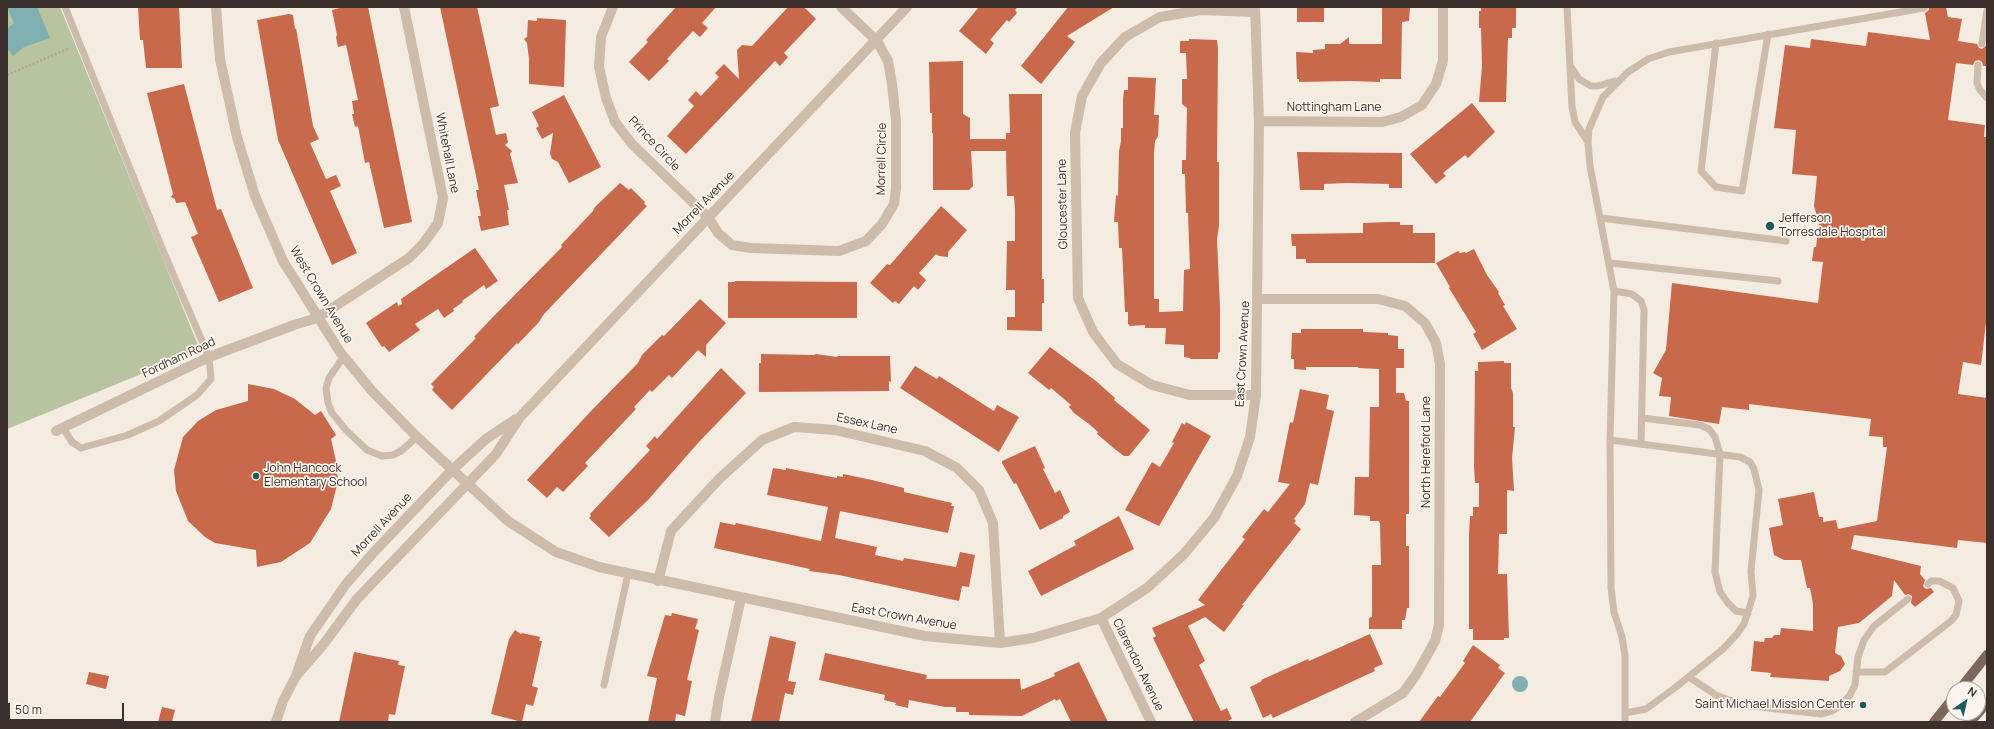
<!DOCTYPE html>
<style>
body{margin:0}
#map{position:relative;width:1994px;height:729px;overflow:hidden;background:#f4ebe1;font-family:Manrope,sans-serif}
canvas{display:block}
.frame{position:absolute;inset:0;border:8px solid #3b302b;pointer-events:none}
.north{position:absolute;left:1946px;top:681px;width:40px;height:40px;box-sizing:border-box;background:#fbf5ee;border:1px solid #aea6a0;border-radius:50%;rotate:34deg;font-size:11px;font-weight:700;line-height:16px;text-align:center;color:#3b302b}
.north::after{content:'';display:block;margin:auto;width:14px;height:18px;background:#1f5a5e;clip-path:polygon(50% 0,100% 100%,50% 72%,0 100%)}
.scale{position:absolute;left:8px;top:703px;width:116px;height:18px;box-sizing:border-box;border:2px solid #3b302b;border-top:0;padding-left:5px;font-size:12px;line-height:14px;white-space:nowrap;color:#3b302b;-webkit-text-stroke:3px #fbf5ee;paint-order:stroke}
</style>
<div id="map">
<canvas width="1994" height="729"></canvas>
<div class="frame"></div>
<div class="north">N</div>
<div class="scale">50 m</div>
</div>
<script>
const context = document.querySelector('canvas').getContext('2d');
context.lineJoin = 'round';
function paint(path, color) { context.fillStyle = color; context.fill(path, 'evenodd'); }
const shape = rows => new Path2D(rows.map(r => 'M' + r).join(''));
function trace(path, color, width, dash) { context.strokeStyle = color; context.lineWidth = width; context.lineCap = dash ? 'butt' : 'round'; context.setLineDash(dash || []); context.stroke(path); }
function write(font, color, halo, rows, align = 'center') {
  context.font = font + ' Manrope,sans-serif'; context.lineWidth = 3.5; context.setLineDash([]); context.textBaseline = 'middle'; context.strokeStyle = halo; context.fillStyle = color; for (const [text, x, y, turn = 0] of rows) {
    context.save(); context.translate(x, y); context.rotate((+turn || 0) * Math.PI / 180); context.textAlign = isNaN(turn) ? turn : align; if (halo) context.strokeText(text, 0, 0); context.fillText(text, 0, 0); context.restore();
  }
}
paint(shape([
 [7,7,60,7,200,350,7,429]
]), '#b8c4a0');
paint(shape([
 [7,7,37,7,50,38,24,47,13,56,7,48,7,29,14,23],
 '1512 684a8 8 0 1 1 16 0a8 8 0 1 1-16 0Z'
]), '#7fb0b2');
paint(shape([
 [138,7,179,7,182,68,146,68,143,40,140,40],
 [344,7,368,7,412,222,384,228,369,162,365,163,358,126,355,127,352,114,354,114,352,101,358,100,346,45,338,47,336,37,337,35,332,10],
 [440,7,477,7,499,106,490,108,496,135,506,133,508,142,505,145,512,151,510,154,518,183,504,185,509,210,507,210,509,225,481,231,478,216,481,216,476,190,479,190],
 [676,7,716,7,702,23,708,28,700,37,693,31,667,59,669,61,649,81,629,62,648,42,646,40],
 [788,7,804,7,816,19,784,53,788,57,780,66,775,61,686,154,667,136,694,106,688,100,696,91,701,96,719,77,715,73,724,64,739,79,737,50,742,45,752,46],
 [979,7,1018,7,1015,10,1017,13,1009,22,1007,20,990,40,994,43,986,54,959,31],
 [1068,7,1114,7,1067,36,1075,42,1041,84,1021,66],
 [1297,7,1324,7,1324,22,1297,22],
 [1382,7,1410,7,1409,21,1402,22,1401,79,1380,79,1380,82,1350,81,1299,82,1299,79,1297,79,1296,52,1313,53,1313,50,1325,49,1325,44,1340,44,1349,37,1349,44,1382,44],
 [1481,7,1516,7,1516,28,1512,28,1512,38,1508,38,1506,102,1479,102,1482,66,1481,28,1479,28,1479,11,1481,11],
 [1929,7,1946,7,1948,17,1962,19,1958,41,1977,44,1979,48,1982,49,1987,45,1987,66,1983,66,1982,62,1979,60,1975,61,1973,65,1956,63,1948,120,1985,125,1984,137,1987,137,1987,314,1981,365,1963,362,1958,394,1987,398,1987,543,1958,540,1957,548,1854,535,1851,549,1921,566,1920,574,1925,580,1923,586,1926,589,1931,588,1934,592,1915,607,1911,603,1912,596,1909,594,1905,595,1894,580,1892,596,1859,623,1838,627,1835,653,1841,656,1845,664,1840,671,1829,676,1829,681,1770,677,1771,673,1751,671,1754,641,1764,642,1765,638,1772,638,1774,635,1780,635,1781,628,1813,631,1813,604,1810,588,1807,588,1801,560,1784,560,1774,555,1769,528,1783,525,1778,499,1814,492,1819,517,1823,517,1823,522,1836,520,1838,529,1877,521,1887,447,1883,447,1883,437,1869,436,1871,419,1749,404,1749,410,1722,407,1719,424,1669,416,1671,397,1659,396,1662,378,1653,373,1666,350,1672,283,1818,303,1823,262,1812,261,1814,247,1816,247,1819,223,1814,206,1817,176,1792,174,1796,130,1774,128,1785,45,1810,48,1811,39,1866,46,1868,32,1930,40,1925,13,1929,10],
 [289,14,293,15,295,29,296,28,313,126,319,139,310,143,326,179,336,175,341,186,330,191,357,253,332,265,278,140,257,20],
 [537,18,566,20,564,87,529,84,529,59,527,43,524,39,527,37,528,20,537,21],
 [1189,39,1217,40,1218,48,1217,162,1219,162,1219,225,1217,239,1220,308,1220,352,1218,353,1218,359,1190,359,1190,358,1184,357,1184,345,1165,344,1166,328,1145,328,1145,325,1130,326,1128,324,1128,312,1125,312,1122,248,1119,248,1118,222,1114,222,1116,195,1118,196,1119,151,1121,141,1121,128,1123,128,1123,99,1124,90,1128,90,1128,77,1156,78,1154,115,1159,115,1158,136,1155,141,1154,153,1154,299,1159,299,1159,312,1183,311,1184,270,1190,269,1188,213,1186,213,1185,174,1182,174,1182,160,1186,160,1187,108,1182,104,1182,79,1187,79,1186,53,1180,53,1180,41,1189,41],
 [963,61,963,114,970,118,970,139,1006,139,1006,133,1010,133,1009,94,1042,94,1042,279,1044,279,1044,303,1042,303,1042,331,1007,330,1007,317,1015,317,1015,290,1006,290,1007,241,1015,241,1015,210,1014,196,1007,196,1006,151,971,151,973,186,969,190,933,190,933,133,932,133,932,113,930,113,929,62],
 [184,84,217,210,221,209,253,288,219,302,191,237,198,234,185,202,176,203,175,199,171,197,173,194,147,93],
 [564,95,601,167,569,183,558,162,552,159,550,154,553,133,542,139,536,128,539,126,532,112],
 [1472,103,1495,132,1468,158,1465,155,1443,173,1446,176,1436,184,1410,154],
 [1297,152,1402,153,1402,188,1389,188,1389,184,1347,183,1324,184,1324,190,1300,190],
 [620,183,629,190,631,188,645,202,644,204,647,206,544,314,539,322,518,344,517,343,452,410,432,390,434,387,431,384,476,338,474,337,492,318,562,247,561,245,593,211,594,208],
 [941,206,967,230,948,252,948,257,939,256,936,254,919,273,926,280,918,290,914,286,899,304,895,301,893,303,870,283,887,264,890,265],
 [1388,222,1400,222,1400,225,1413,225,1413,233,1435,233,1435,263,1306,263,1306,259,1296,259,1296,246,1292,246,1291,234,1363,233,1363,223],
 [475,248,498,281,486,289,484,285,462,301,463,302,453,309,454,311,444,318,438,309,415,324,420,330,389,352,384,346,382,347,366,323,397,302,398,306,402,304,401,299],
 [1474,249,1487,275,1499,292,1498,293,1505,305,1503,306,1517,329,1482,350,1473,334,1476,332,1449,288,1450,287,1436,263,1458,251,1460,253,1465,252,1466,253],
 [735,281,857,282,857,318,728,318,728,282,735,282],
 [700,299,726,323,706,345,706,357,698,350,672,378,669,375,652,392,650,390,634,407,636,409,585,463,588,466,563,492,557,487,547,498,527,480,592,410,638,363,642,355,662,335,664,336],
 [1301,329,1363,329,1363,332,1388,333,1388,335,1398,336,1398,349,1404,349,1404,368,1396,368,1396,393,1404,393,1406,401,1409,401,1409,514,1406,514,1406,546,1409,546,1409,608,1407,608,1405,620,1402,620,1402,629,1369,629,1369,618,1372,617,1372,565,1381,565,1380,524,1379,521,1370,521,1370,516,1354,515,1355,477,1369,477,1370,407,1379,407,1379,369,1358,368,1358,367,1306,367,1306,370,1294,369,1294,359,1291,359,1292,333,1301,333],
 [1050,347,1096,381,1115,398,1114,400,1150,430,1129,456,1124,456,1116,450,1097,434,1098,432,1089,424,1074,413,1069,407,1071,405,1051,388,1049,390,1028,373],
 [761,354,814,355,816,354,837,357,837,356,890,356,891,382,889,381,889,391,759,392,759,363,761,363],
 [1504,361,1504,363,1511,363,1511,388,1513,393,1513,427,1515,427,1512,458,1514,491,1507,490,1507,534,1499,534,1498,574,1507,574,1509,638,1504,638,1504,640,1473,640,1473,629,1469,629,1469,535,1470,516,1473,516,1473,507,1479,507,1479,483,1475,483,1474,465,1475,371,1478,371,1478,362],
 [915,366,937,379,939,376,994,411,997,405,1019,417,999,452,900,388],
 [721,368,746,393,698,443,648,500,609,537,589,518,591,516,590,514,650,450,646,446,655,436,657,439],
 [248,384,274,389,295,399,315,415,321,411,336,435,331,439,336,461,338,481,331,509,310,543,281,562,257,567,256,550,215,543,205,537,188,521,176,491,174,470,183,437,198,421,216,410,248,401],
 [1300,389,1329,395,1326,409,1334,411,1318,485,1310,483,1305,504,1294,519,1296,521,1294,523,1301,529,1242,605,1244,605,1224,632,1205,617,1188,626,1205,661,1199,665,1221,711,1227,708,1232,719,1226,722,1194,722,1153,638,1156,636,1152,628,1205,605,1198,600,1245,539,1242,537,1264,509,1268,512,1290,484,1278,482,1290,422,1293,423],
 [1186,422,1211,436,1159,526,1125,510,1152,462,1160,467,1174,443,1172,442,1182,423,1185,425],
 [1035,446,1045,468,1043,469,1055,493,1060,490,1070,512,1063,516,1063,518,1040,530,1016,483,1014,484,1002,463,1002,461],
 [773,468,786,470,786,468,837,478,837,476,843,477,843,474,872,480,904,488,904,492,952,503,951,506,954,506,948,533,840,511,835,538,877,547,875,555,903,561,904,558,956,567,960,552,975,555,969,587,962,586,959,601,839,575,809,571,810,569,714,548,720,522,735,525,736,523,821,541,828,507,767,495],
 [1119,516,1134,549,1041,596,1028,571,1076,545,1074,541],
 [672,613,698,619,695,629,699,630,687,680,692,681,685,716,676,714,675,722,648,722,657,678,647,676,665,615,671,616],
 [515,630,521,634,522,633,540,637,539,641,542,641,532,686,538,688,533,706,526,704,522,722,491,714,509,639],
 [1370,634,1383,664,1374,668,1375,671,1273,718,1271,714,1263,718,1250,687,1262,681,1261,680,1308,659,1309,661],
 [770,636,796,642,788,681,796,682,793,695,785,693,779,722,751,722],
 [1473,645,1500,665,1498,668,1505,673,1470,722,1419,722,1438,696,1440,697,1465,663,1463,661],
 [354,652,399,661,398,665,405,666,395,715,389,714,388,722,339,722],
 [825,653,927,675,926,679,1020,679,1021,690,1055,676,1054,673,1079,662,1108,722,1071,722,1060,699,1056,701,1055,699,1022,716,969,715,969,712,956,712,956,707,945,707,909,700,908,708,895,705,896,703,884,700,885,695,819,680],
 [89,672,109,676,106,689,86,684],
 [162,707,175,710,172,722,158,722]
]), '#c8694b');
trace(shape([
 [7,75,70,48]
]), '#b9a596', 2.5, [2, 2]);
trace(shape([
 [1567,7,1572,107,1575,122,1588,142],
 [1716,43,1701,171,1716,187,1742,191,1768,34],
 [1982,44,1987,10],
 [1978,65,1977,83,1980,90,1987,98],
 [1571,67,1579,79,1591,86,1598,86,1615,81],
 [1601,218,1786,241],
 [1610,263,1778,281],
 [1614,291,1632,294,1641,301,1644,310,1641,444],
 [344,356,329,378,326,388,328,403,332,413,346,430,367,450,382,456,393,455,401,451,417,437],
 [1642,418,1700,425,1709,429,1715,437,1720,454,1715,572,1720,592,1728,603,1736,611,1748,613],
 [63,428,72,442,81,448,128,435,159,421,197,395,211,379,209,357,164,253,65,7],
 [1610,440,1740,457,1750,462,1754,469,1759,490,1751,571,1753,596,1744,624,1737,634,1723,649,1676,687,1646,709,1625,713],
 [1856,672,1885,672,1951,621,1956,615,1959,601,1953,588,1939,581,1931,581,1928,584],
 [1689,677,1716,695,1742,705,1821,714,1832,711,1842,705,1850,695,1855,685,1858,657,1864,640,1874,626,1908,599],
 [604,685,628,574],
 [1625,722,1625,655,1622,637,1614,612,1611,588,1610,440,1614,291,1590,166,1588,142,1589,129,1603,97,1628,72,1648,59,1669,52,1924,8]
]), '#cdbbac', 7);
trace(shape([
 [216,7,220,59,237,137,255,196,283,261,340,352,372,391,417,437,508,521,556,552,599,567,925,636,1000,643,1033,638,1101,618,1147,588,1184,554,1214,518,1237,476,1250,437,1256,395,1259,121,1255,7],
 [613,7,601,37,599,67,606,98,615,122,632,144,708,217,718,233,732,245,751,248,839,251,866,241,882,224,894,204,896,188,896,121,892,84,888,61,877,41,841,7],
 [1255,12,1201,10,1160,17,1125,37,1101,63,1082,96,1075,133,1078,298,1093,332,1117,364,1152,385,1190,395,1256,395],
 [1259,121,1382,122,1401,117,1422,105,1436,84,1443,61,1443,7],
 [1258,299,1378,299,1405,306,1425,323,1436,343,1440,364,1439,625,1435,641,1416,675,1403,693,1355,722],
 [56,431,209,357,294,325,317,318,409,258,423,244,438,223,443,198,404,7],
 [658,581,671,531,719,479,762,440,794,427,835,430,925,451,957,468,979,490,993,523,1000,643],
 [1101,618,1151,722],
 [715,722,719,697,741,598]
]), '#cdbbac', 10);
trace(shape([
 [296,676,323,645,357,599,496,454,520,417,907,7],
 [276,722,283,701,296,676,310,636,346,584,374,552,452,470,486,439,516,419]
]), '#cdbbac', 10);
trace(shape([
 [1960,689,1987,655],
 [1978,713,1987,702],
 [1934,722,1954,697],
 [1970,722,1978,713]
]), '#7d675c', 10);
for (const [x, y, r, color] of [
 [1770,226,5,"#1f5a5e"],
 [256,476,4,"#1f5a5e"],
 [1863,705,4,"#1f5a5e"]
]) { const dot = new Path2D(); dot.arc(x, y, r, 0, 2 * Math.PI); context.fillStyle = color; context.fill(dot); trace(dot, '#fbf5ee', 1.5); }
write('12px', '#3b302b', '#fbf5ee', [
 ["Nottingham Lane",1334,108],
 ["Prince Circle",654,144,47],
 ["Whitehall Lane",447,153,79],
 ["Morrell Circle",882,159,-89],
 ["Morrell Avenue",704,203,-46],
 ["Gloucester Lane",1063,204,-91],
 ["West Crown Avenue",321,295,59],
 ["East Crown Avenue",1243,354,-87],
 ["Fordham Road",179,358,-25],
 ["Essex Lane",867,424,12],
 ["North Hereford Lane",1427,452,-90],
 ["Morrell Avenue",382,525,-47],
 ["East Crown Avenue",904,617,10],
 ["Clarendon Avenue",1138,665,64]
]);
write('12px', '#3b302b', '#fbf5ee', [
 ["Jefferson",1779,219],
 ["Torresdale Hospital",1779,233],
 ["John Hancock",264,469],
 ["Elementary School",264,483],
 ["Saint Michael Mission Center",1855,705,"right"]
], 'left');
</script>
